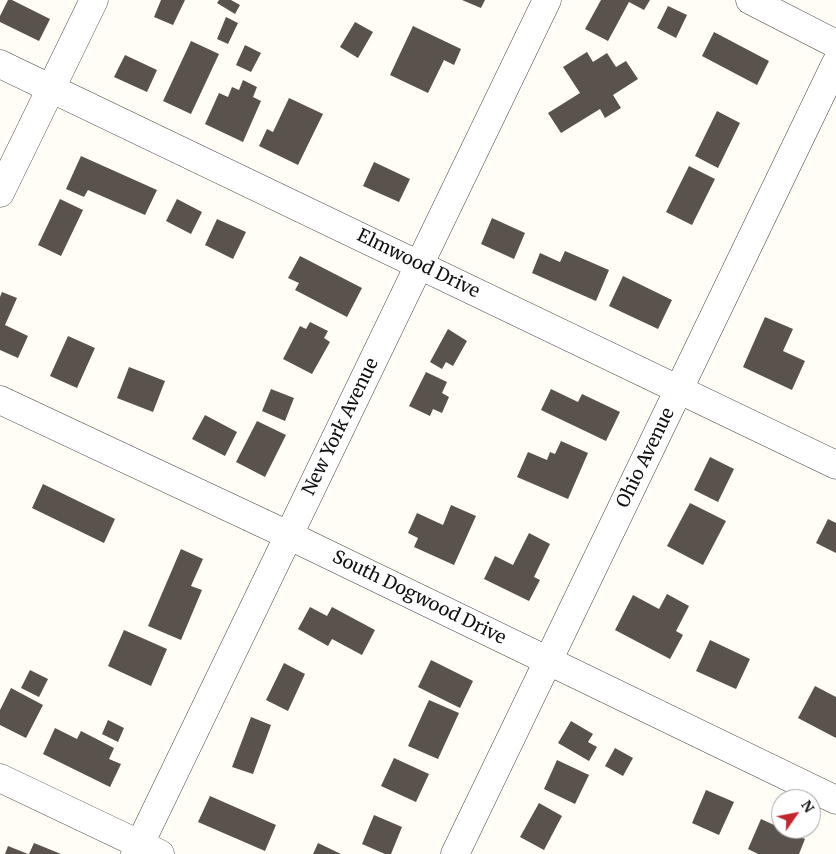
<!DOCTYPE html>
<style>
body{margin:0}
#map{position:relative;width:836px;height:854px;overflow:hidden;background:#fffdf5;font-family:Merriweather,serif}
canvas{display:block}
.north{position:absolute;left:771px;top:789px;width:50px;height:50px;box-sizing:border-box;background:#fff;border:1px solid #a0a0a0;border-radius:50%;rotate:57deg;font-size:14px;font-weight:700;line-height:20px;text-align:center;color:#111}
.north::after{content:'';display:block;margin:auto;width:18px;height:22px;background:#c4262e;clip-path:polygon(50% 0,100% 100%,50% 72%,0 100%)}
</style>
<div id="map">
<canvas width="836" height="854"></canvas>
<div class="north">N</div>
</div>
<script>
const context = document.querySelector('canvas').getContext('2d');
context.lineJoin = 'round';
function paint(path, color) { context.fillStyle = color; context.fill(path, 'evenodd'); }
const shape = rows => new Path2D(rows.map(r => 'M' + r).join(''));
function trace(path, color, width, dash) { context.strokeStyle = color; context.lineWidth = width; context.lineCap = dash ? 'butt' : 'round'; context.setLineDash(dash || []); context.stroke(path); }
function write(font, color, halo, rows, align = 'center') {
  context.font = font + ' Merriweather,serif'; context.lineWidth = 5; context.setLineDash([]); context.textBaseline = 'middle'; context.strokeStyle = halo; context.fillStyle = color; for (const [text, x, y, turn = 0] of rows) {
    context.save(); context.translate(x, y); context.rotate((+turn || 0) * Math.PI / 180); context.textAlign = isNaN(turn) ? turn : align; if (halo) context.strokeText(text, 0, 0); context.fillText(text, 0, 0); context.restore();
  }
}
paint(shape([
 [8,0,12,0,50,19,39,41,0,22,0,16],
 [161,0,185,0,173,25,154,17],
 [219,0,231,0,240,5,235,14,217,3],
 [462,0,485,0,481,8],
 [601,0,650,0,644,10,629,2,608,41,585,29],
 [668,6,687,15,676,38,657,28],
 [226,17,238,23,228,44,217,39],
 [355,22,373,32,358,58,340,47],
 [413,26,461,49,454,65,444,60,428,93,390,75],
 [714,32,769,61,757,85,702,56],
 [191,41,219,54,191,114,163,101],
 [245,45,261,53,251,72,236,65],
 [587,52,593,62,607,53,616,67,626,61,638,79,613,95,621,108,605,118,600,109,561,133,548,113,580,93,563,67],
 [125,55,157,70,147,92,114,77],
 [243,80,257,87,253,97,261,101,243,142,205,124,219,93,228,97,232,87,239,90],
 [289,98,323,114,298,165,259,146,267,129,273,132],
 [717,111,740,123,718,168,695,156],
 [81,156,157,190,145,215,88,190,84,197,66,189],
 [374,162,410,179,399,202,363,186],
 [689,166,715,179,692,225,666,212],
 [60,199,83,210,61,256,38,245],
 [177,199,202,212,191,234,166,221],
 [492,218,525,233,514,259,481,244],
 [217,219,246,232,233,259,205,245],
 [565,251,609,270,596,301,532,273,540,253,560,262],
 [300,256,362,288,347,317,295,290,299,283,288,278],
 [623,276,672,300,658,329,609,306],
 [2,292,17,298,5,325,28,336,18,358,0,350,0,297],
 [765,317,793,329,783,351,805,361,792,390,743,367],
 [310,322,328,331,324,338,330,342,312,374,283,359,300,326,306,329],
 [448,329,467,341,453,366,446,362,442,369,430,362],
 [68,336,95,348,77,388,50,376],
 [129,367,165,381,153,412,117,398],
 [426,372,447,382,442,393,449,397,442,413,433,409,430,416,409,406],
 [271,389,294,398,285,421,262,411],
 [551,389,578,402,582,394,620,412,606,441,541,410],
 [205,415,237,432,225,456,192,439],
 [257,421,286,435,265,477,236,462],
 [561,441,588,453,568,499,517,477,528,452,547,460,550,452,555,454],
 [710,457,734,469,718,502,694,490],
 [43,484,115,519,104,543,32,508],
 [690,503,726,521,703,565,667,546],
 [451,505,476,516,454,565,414,547,418,538,408,533,417,513,443,525],
 [828,519,836,523,836,553,816,543],
 [529,533,550,544,534,577,540,580,529,601,484,579,495,556,513,565],
 [181,549,203,559,191,586,202,590,181,640,148,626],
 [667,594,689,606,676,631,683,635,670,659,615,630,633,595,659,609],
 [310,607,327,616,332,607,375,630,362,655,332,639,328,646,298,629],
 [124,630,167,649,151,686,108,666],
 [710,640,750,659,736,689,696,671],
 [431,660,473,681,460,708,418,687],
 [284,663,305,674,288,711,266,700],
 [30,670,48,679,39,697,21,688],
 [815,686,836,697,836,738,798,718],
 [11,688,43,705,26,738,0,725,0,710],
 [429,700,459,713,438,759,408,746],
 [251,717,271,725,253,774,232,767],
 [108,720,124,728,118,742,102,734],
 [571,721,593,734,588,742,597,747,589,761,558,743],
 [55,728,77,739,81,731,114,748,109,759,121,764,110,787,43,754],
 [615,748,633,758,623,776,605,766],
 [394,758,429,774,416,802,381,786],
 [557,760,589,775,575,804,544,789],
 [706,790,734,802,719,835,692,823],
 [210,796,276,825,265,851,198,822],
 [539,803,562,816,544,850,520,837],
 [374,815,402,827,391,854,385,854,362,844],
 [761,819,805,839,799,854,758,854,748,849],
 [34,843,61,854,29,854],
 [318,843,341,854,313,854],
 [8,846,28,854,5,854]
]), '#5a524d');
const minor = shape([
 [750,0,836,44],
 [0,64,836,465],
 [0,193,94,0],
 [0,400,288,535,836,800],
 [0,778,160,854],
 [135,854,547,0],
 [455,854,836,63]
]);
trace(minor, '#444', 29);
trace(minor, '#fff', 28);
write('18px', '#111', '#fff', [
 ["Elmwood Drive",418,264,26],
 ["New York Avenue",341,427,-64],
 ["Ohio Avenue",646,458,-64],
 ["South Dogwood Drive",419,598,26]
]);
</script>
